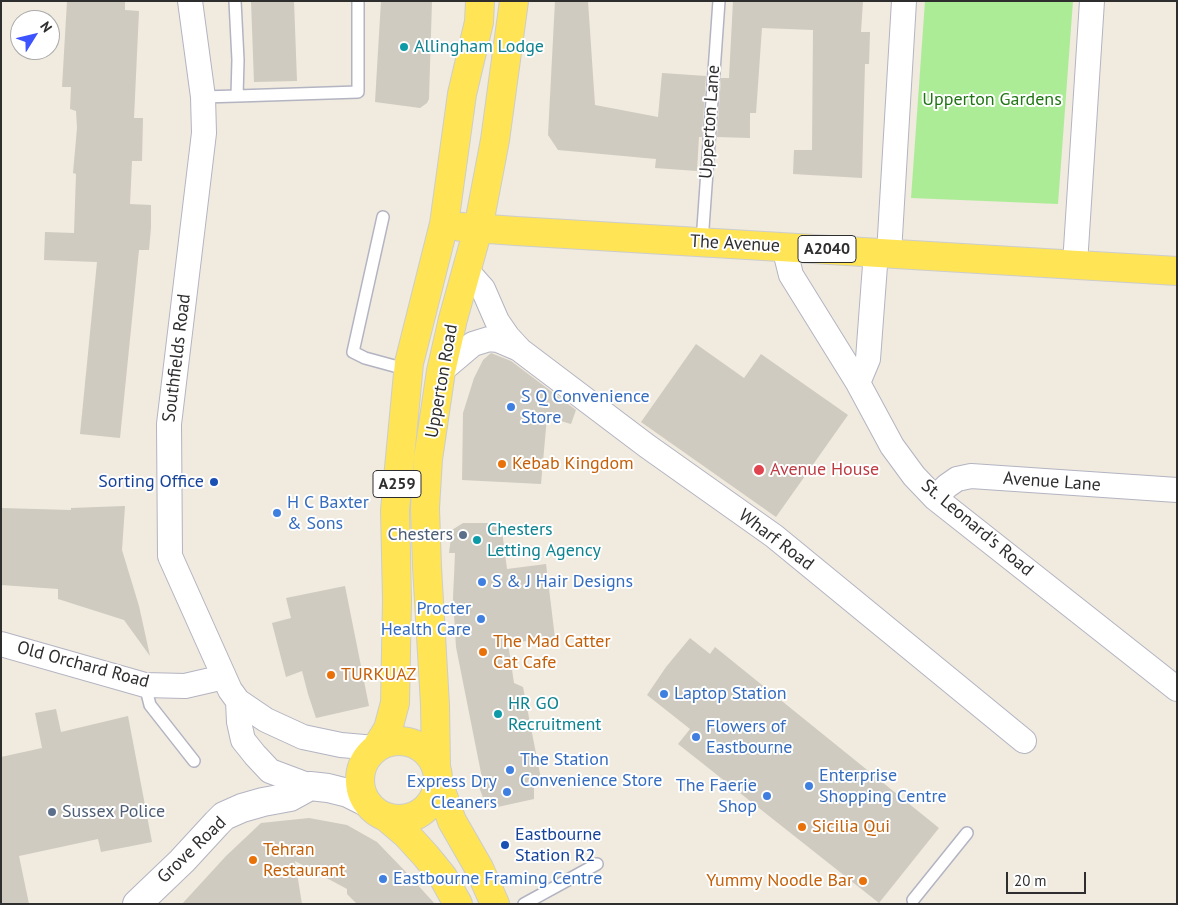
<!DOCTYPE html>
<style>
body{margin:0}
#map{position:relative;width:1178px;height:905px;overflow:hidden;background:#f0eadf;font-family:"PT Sans",sans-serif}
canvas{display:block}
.frame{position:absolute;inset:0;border:2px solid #2e2e2e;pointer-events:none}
.north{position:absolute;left:10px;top:10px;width:50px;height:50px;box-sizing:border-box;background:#fff;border:1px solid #ababab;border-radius:50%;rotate:54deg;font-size:14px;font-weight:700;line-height:20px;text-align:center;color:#2e2e2e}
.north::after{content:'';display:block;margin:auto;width:18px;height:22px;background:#3d53ff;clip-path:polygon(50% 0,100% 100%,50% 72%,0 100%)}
.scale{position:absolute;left:1006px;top:872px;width:80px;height:22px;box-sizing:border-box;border:2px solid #2e2e2e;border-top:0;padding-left:6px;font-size:15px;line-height:18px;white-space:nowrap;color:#2e2e2e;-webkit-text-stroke:4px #fff;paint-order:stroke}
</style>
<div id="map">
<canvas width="1178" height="905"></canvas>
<div class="frame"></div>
<div class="north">N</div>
<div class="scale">20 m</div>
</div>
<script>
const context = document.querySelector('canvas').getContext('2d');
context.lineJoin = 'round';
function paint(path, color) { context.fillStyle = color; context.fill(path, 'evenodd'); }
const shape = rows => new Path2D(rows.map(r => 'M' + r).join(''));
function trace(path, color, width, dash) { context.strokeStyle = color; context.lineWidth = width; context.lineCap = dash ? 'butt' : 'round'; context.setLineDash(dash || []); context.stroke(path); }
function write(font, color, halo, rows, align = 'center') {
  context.font = font + ' "PT Sans",sans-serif'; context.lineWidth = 4; context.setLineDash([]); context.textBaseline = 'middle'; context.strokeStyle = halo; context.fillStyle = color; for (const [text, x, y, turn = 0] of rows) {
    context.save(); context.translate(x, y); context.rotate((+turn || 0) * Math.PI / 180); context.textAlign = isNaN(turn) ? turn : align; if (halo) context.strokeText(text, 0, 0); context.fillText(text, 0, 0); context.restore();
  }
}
paint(shape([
 [925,1,1073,1,1058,204,911,198]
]), '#adec96');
paint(shape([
 [67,1,125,1,125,10,139,11,134,118,143,118,142,161,132,161,130,204,151,205,151,227,149,250,139,250,120,438,80,434,97,262,44,260,45,232,74,233,76,174,73,173,77,128,76,111,70,109,71,87,62,87],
 [251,1,294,1,297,81,254,82],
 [381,1,432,1,429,99,427,103,420,108,375,102],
 [555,1,588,1,595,105,658,117,662,73,706,76,702,137,699,137,697,171,655,168,656,159,558,150,548,135],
 [733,1,863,1,861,32,870,32,869,64,865,64,862,178,793,174,794,150,812,150,813,30,762,28,756,113,750,113,750,138,717,137,721,78,729,78],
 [696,344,744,378,761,354,848,415,776,517,641,422],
 [491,353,511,361,576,410,571,424,547,417,541,484,462,480,463,413,474,378,483,360],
 [125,506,122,550,139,606,150,656,124,620,58,599,58,589,1,585,1,508,71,510,71,508],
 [463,523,501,523,507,569,546,564,555,638,508,643,514,683,523,687,541,779,534,779,534,799,493,808,485,803,478,784,483,783,456,647,453,598,455,553,449,553,452,530],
 [345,586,369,706,316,718,308,694,302,671,286,677,272,623,291,618,286,598],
 [690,638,710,654,715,647,939,828,879,903,678,744,690,729,647,695,666,667],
 [56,709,61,732,128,716,152,842,101,852,98,839,19,856,29,904,1,904,1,757,42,748,35,713],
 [309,818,347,825,377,842,404,870,435,904,357,904,347,894,347,889,295,861,302,904,182,904,226,856,261,823]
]), '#cfcbc0');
const service = shape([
 [237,96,358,92,358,1],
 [203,97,237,96,238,60,235,1],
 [383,217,353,352,365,358,409,370],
 [702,242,719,1],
 [145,685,150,705,194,761],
 [913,900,967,833],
 [524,904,597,864]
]);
const minor = shape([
 [190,1,203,97,204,133,169,424,170,556,230,690,238,701,266,720,303,737,341,745,375,748],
 [784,247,791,275,858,383,892,446,914,476,935,498,1177,689],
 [889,253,904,1],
 [1075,264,1092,1],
 [467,271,483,289,497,321,508,337,520,350,647,446,774,536,1024,741],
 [441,371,473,344,489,339,498,340,519,349],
 [858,383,868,359,876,252],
 [935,498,947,486,957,479,971,476,1177,490],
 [1,644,145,685,185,686,224,677],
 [238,701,239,722,243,740,255,755,270,771,310,786]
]);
const tertiary = shape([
 [137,904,182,861,217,823,224,816,242,808,263,802,290,797,310,786,328,788,348,793,366,802]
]);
const primary = shape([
 [461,227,516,231,1177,271],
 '360 780a39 39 0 1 1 78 0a39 39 0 1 1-78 0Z',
 [378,745,388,729,395,703,397,600,395,510,409,363,444,224,462,94,479,22,480,1],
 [436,766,435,705,427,567,425,508,428,459,441,371,453,319,478,229,495,140,514,1],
 [438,782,452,821,479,868,495,904],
 [386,817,406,834,426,856,443,877,458,904]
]);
trace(service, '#b3b4c2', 14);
trace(minor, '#b3b4c2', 26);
trace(tertiary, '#b3b4c2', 30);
trace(primary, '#cdcdcd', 30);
trace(service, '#fff', 11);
trace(minor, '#fff', 24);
trace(tertiary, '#fff', 28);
trace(primary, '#ffe455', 28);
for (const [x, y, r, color] of [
 [404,47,5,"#0f9aa8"],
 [511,407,5,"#3f7fe0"],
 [502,464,5,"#e8710a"],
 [759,470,6,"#e0444e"],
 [214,482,5,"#1a4fb4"],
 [277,513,5,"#3f7fe0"],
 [463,535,5,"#5c6f8a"],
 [477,540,5,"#0f9aa8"],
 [482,582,5,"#3f7fe0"],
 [481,619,5,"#3f7fe0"],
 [483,652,5,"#e8710a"],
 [331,675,5,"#e8710a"],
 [664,694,5,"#3f7fe0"],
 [498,714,5,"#0f9aa8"],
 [696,737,5,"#3f7fe0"],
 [510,770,5,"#3f7fe0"],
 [809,786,5,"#3f7fe0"],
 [507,792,5,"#3f7fe0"],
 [767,796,5,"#3f7fe0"],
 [52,812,5,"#5c6f8a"],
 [802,827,5,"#e8710a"],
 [505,845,5,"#1a4fb4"],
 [253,860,5,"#e8710a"],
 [383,879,5,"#3f7fe0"],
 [863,881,5,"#e8710a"]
]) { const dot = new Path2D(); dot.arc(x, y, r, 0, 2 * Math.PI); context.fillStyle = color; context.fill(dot); trace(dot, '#fff', 2); }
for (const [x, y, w] of [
 [827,249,58],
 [397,484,48]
]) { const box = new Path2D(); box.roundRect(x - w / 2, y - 13.5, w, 27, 4); context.fillStyle = '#fff'; context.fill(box); trace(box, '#2e2e2e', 1); }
write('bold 16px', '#2e2e2e', null, [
 ["A2040",827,249],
 ["A259",397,484]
]);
write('18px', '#0d838f', '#fff', [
 ["Allingham Lodge",414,47],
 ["Chesters",487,530],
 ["Letting Agency",487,551],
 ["HR GO",508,704],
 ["Recruitment",508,725]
], 'left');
write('18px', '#207613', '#fff', [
 ["Upperton Gardens",992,100]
]);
write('18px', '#2e2e2e', '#fff', [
 ["Upperton Lane",710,122,-86],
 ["The Avenue",735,244,3],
 ["Southfields Road",177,358,-83],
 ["Upperton Road",442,381,-80],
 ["Avenue Lane",1052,482,4],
 ["St. Leonard's Road",977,528,40],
 ["Wharf Road",776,540,37],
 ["Old Orchard Road",83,665,15],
 ["Grove Road",192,850,-44]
]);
write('18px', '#366cbe', '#fff', [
 ["S Q Convenience",521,397],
 ["Store",521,418],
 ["H C Baxter",287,503],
 ["& Sons",287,524],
 ["S & J Hair Designs",492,582],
 ["Procter",471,609,"right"],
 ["Health Care",471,630,"right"],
 ["Laptop Station",674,694],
 ["Flowers of",706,727],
 ["Eastbourne",706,748],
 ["The Station",520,760],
 ["Convenience Store",520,781],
 ["Enterprise",819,776],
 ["Shopping Centre",819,797],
 ["Express Dry",497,782,"right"],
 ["Cleaners",497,803,"right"],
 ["The Faerie",757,786,"right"],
 ["Shop",757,807,"right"],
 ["Eastbourne Framing Centre",393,879]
], 'left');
write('18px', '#c56008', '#fff', [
 ["Kebab Kingdom",512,464],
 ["The Mad Catter",493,642],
 ["Cat Cafe",493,663],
 ["TURKUAZ",341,675],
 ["Sicilia Qui",812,827],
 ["Tehran",263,850],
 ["Restaurant",263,871],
 ["Yummy Noodle Bar",853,881,"right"]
], 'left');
write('18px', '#be3a42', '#fff', [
 ["Avenue House",770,470]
], 'left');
write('18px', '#164399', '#fff', [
 ["Sorting Office",204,482],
 ["Eastbourne",515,835,"left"],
 ["Station R2",515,856,"left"]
], 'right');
write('18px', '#4e5e75', '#fff', [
 ["Chesters",453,535],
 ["Sussex Police",62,812,"left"]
], 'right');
</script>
